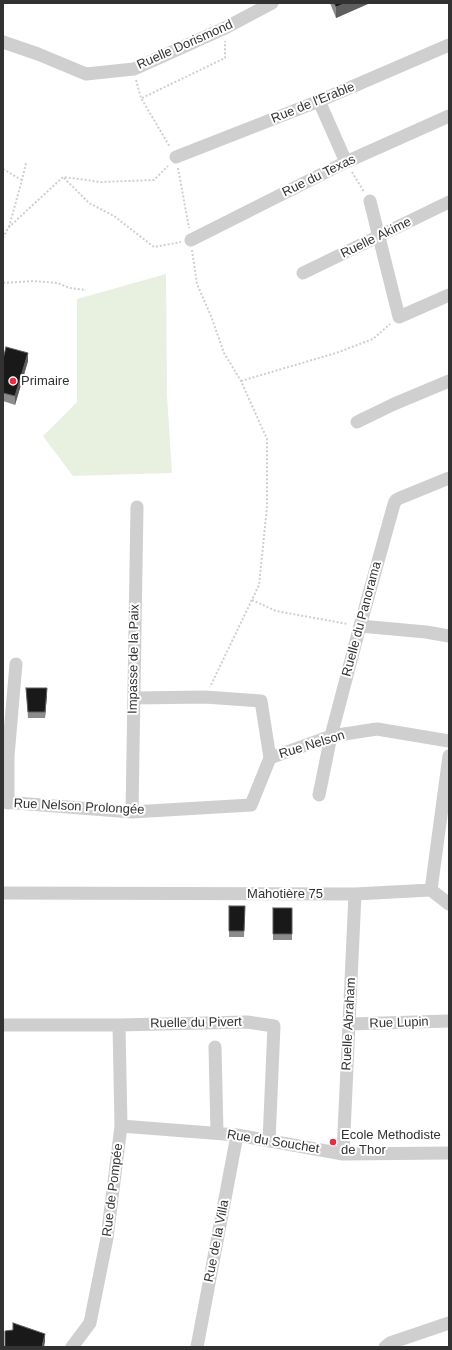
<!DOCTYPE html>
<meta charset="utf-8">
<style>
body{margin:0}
#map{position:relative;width:452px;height:1350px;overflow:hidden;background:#fff;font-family:Helvetica,sans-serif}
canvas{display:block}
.frame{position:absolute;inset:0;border:4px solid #323232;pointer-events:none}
</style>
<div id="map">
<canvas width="452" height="1350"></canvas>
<div class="frame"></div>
</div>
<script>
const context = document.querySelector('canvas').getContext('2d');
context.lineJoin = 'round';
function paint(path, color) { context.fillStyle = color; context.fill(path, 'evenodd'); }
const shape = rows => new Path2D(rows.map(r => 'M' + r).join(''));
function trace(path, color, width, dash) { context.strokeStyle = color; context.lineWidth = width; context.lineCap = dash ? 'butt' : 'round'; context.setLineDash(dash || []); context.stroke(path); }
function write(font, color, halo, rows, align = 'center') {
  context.font = font + ' Helvetica,sans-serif'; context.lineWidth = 4; context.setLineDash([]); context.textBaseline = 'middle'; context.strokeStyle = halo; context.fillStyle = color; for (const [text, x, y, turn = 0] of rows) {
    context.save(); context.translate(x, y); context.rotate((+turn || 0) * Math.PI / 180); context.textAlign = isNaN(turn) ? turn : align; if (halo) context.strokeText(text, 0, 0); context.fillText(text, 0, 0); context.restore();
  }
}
paint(shape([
 [166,274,167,395,172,473,73,476,43,436,77,402,77,299]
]), '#e8f0df');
trace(shape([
 [136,80,141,98,170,147],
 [142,98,225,58,225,41],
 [178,168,189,228],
 [3,169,22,180],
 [352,172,364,192],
 [64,178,89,203,114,216,154,247,181,242],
 [9,227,22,180,26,163],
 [3,238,8,228,63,177,101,182,154,180,168,166],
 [192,250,197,284,211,316,224,353,241,381,267,439,267,507,259,585,210,687],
 [3,283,33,281,58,283,69,288,86,290],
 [241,381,336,353,373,339,390,324],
 [252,600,276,611,348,624]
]), '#cfcfcf', 2, [2, 2]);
trace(shape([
 [3,42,38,54,86,74,134,69,225,28,272,3],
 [319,101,346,162],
 [176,157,319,101,449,45],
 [370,201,399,317,449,295],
 [191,240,346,162,449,116],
 [303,273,449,202],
 [357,422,394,404,449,381],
 [360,626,426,632,449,636],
 [270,758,331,736,377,729,449,741],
 [319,795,331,736,360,626,394,504,396,500,400,498,449,478],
 [3,802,132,812,251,805,270,758,261,701,205,697,134,698],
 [8,803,8,756,16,664],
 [132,812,137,507],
 [431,890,449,904],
 [3,893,355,894,431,890,449,756],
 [349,1024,449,1021],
 [3,1025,119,1025,247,1022,274,1026,269,1141],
 [215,1047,217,1133],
 [121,1126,237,1135,343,1154,449,1153],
 [343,1154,355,894],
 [72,1347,90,1323,107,1238,121,1126,119,1025],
 [197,1347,237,1135],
 [385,1347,390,1343,449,1323]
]), '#cfcfcf', 13);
paint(shape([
 [330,3,370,3,336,18],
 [3,359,28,361,15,405,3,401],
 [26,688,47,693,45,718,28,718],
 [229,906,245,906,244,937,229,937],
 [273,908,292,908,292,940,273,940]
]), '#8c8c8c');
paint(shape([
 [346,3,370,3,336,18,336,7],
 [28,353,28,361,15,405,15,396],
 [47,688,47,693,45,718,45,712],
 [45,1334,45,1342,44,1347,42,1347]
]), '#5e5e5e');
const building = shape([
 [334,3,346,3,336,7,334,3],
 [6,347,28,353,15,396,3,393,3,359,6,347],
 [26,688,47,688,45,712,28,712,26,688],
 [229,906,245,906,244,931,229,931,229,906],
 [273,908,292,908,292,934,273,934,273,908],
 [13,1323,45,1334,42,1347,5,1347,5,1331,13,1330,13,1323]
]);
paint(building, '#191919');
trace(building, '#5e5e5e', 1);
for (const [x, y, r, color] of [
 [13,381,4,"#f72638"],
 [333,1142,4,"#f72638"]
]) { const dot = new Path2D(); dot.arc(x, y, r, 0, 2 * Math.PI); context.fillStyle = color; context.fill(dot); trace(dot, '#fff', 1.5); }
write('13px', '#323232', '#fff', [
 ["Ruelle Dorismond",185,45,-24],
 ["Rue de l'Erable",313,103,-22],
 ["Rue du Texas",319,176,-26],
 ["Ruelle Akime",376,238,-26],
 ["Ruelle du Panorama",362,619,-75],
 ["Impasse de la Paix",134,659,-89],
 ["Rue Nelson",312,745,-17],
 ["Rue Nelson Prolongée",79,807,3],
 ["Mahotière 75",285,894],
 ["Ruelle du Pivert",196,1023,-1],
 ["Rue Lupin",399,1023,-2],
 ["Ruelle Abraham",349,1024,-87],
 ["Rue du Souchet",273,1142,9],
 ["Rue de Pompée",113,1190,-83],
 ["Rue de la Villa",217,1241,-79]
]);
write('13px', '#323232', '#fff', [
 ["Primaire",21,381],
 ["Ecole Methodiste",341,1135],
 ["de Thor",341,1150]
], 'left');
</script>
